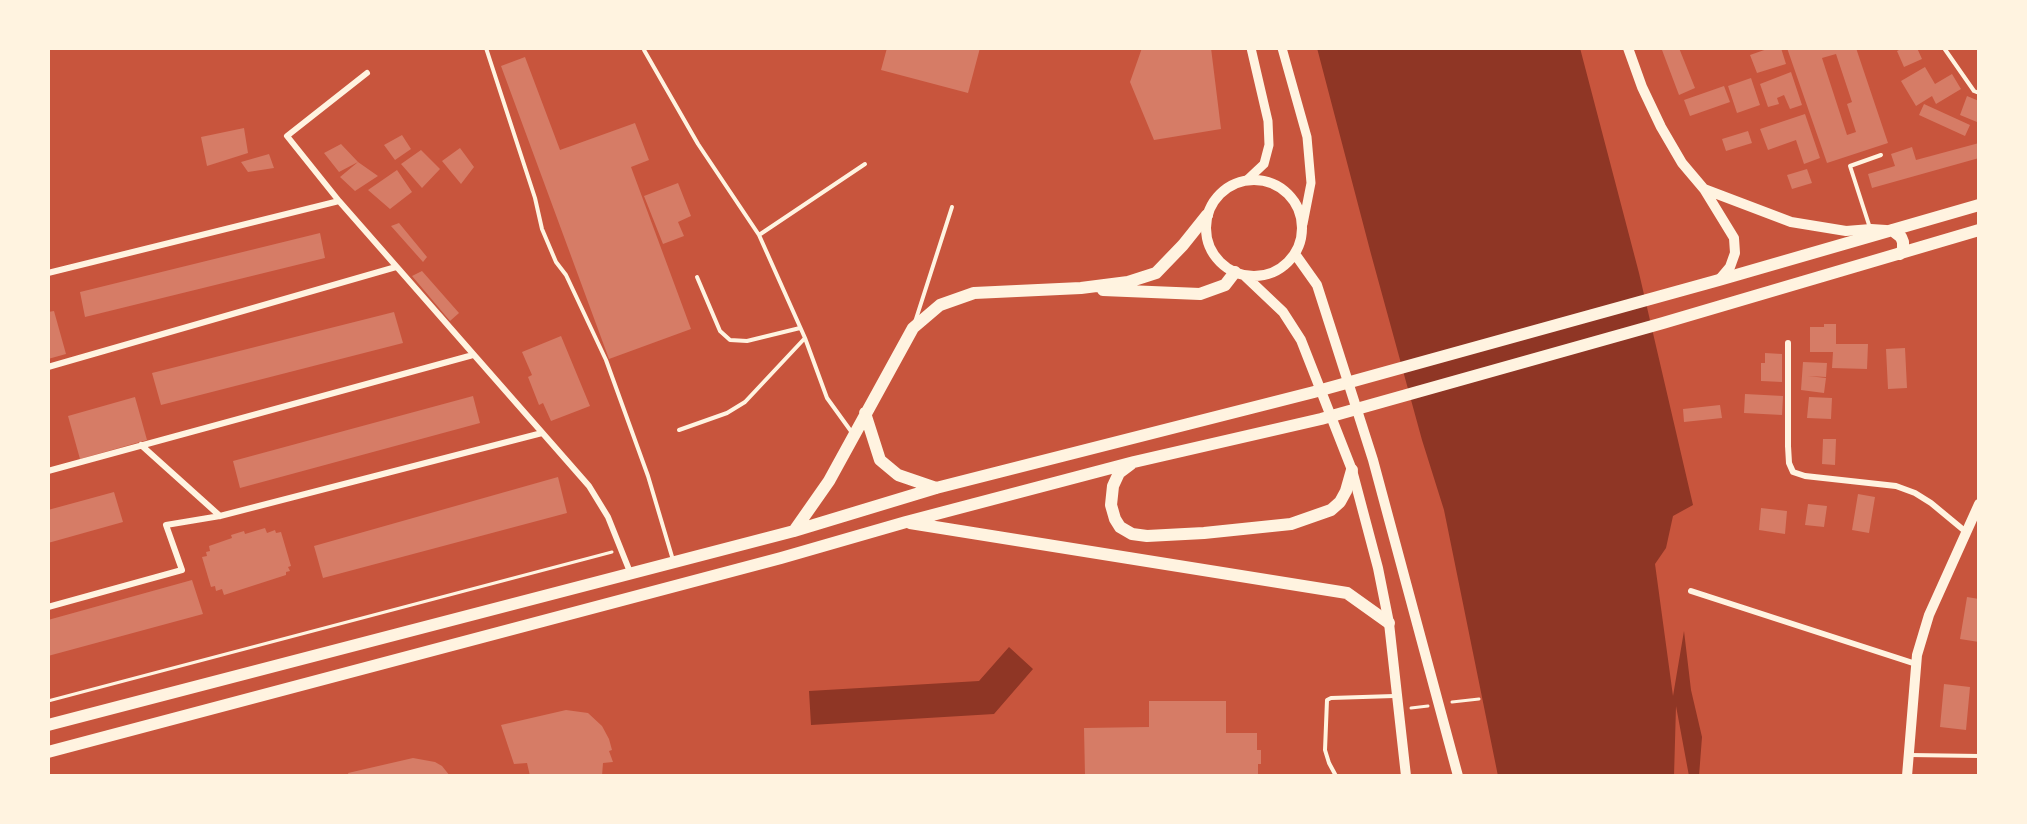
<!DOCTYPE html>
<style>
body{margin:0}
#map{position:relative;width:2027px;height:824px;overflow:hidden;background:#c8553d;font-family:"Fira Sans Condensed",sans-serif}
canvas{display:block}
.frame{position:absolute;inset:0;border:50px solid #fff3e0;pointer-events:none}
</style>
<div id="map">
<canvas width="2027" height="824"></canvas>
<div class="frame"></div>
</div>
<script>
const context = document.querySelector('canvas').getContext('2d');
context.lineJoin = 'round';
function paint(path, color) { context.fillStyle = color; context.fill(path, 'evenodd'); }
const shape = rows => new Path2D(rows.map(r => 'M' + r).join(''));
function trace(path, color, width, dash) { context.strokeStyle = color; context.lineWidth = width; context.lineCap = dash ? 'butt' : 'round'; context.setLineDash(dash || []); context.stroke(path); }
paint(shape([
 [1317,48,1580,48,1639,273,1693,505,1673,516,1666,548,1655,564,1673,696,1684,631,1691,690,1702,737,1699,776,1689,776,1676,706,1674,776,1498,776,1444,510,1422,440,1371,254],
 [1009,647,1033,669,994,714,811,725,809,691,979,681]
]), '#8f3625');
paint(shape([
 [887,48,980,48,968,93,881,70],
 [1142,48,1211,48,1221,129,1154,140,1130,82],
 [1668,48,1679,48,1695,88,1679,95,1662,50],
 [1770,48,1781,48,1786,64,1757,73,1750,55],
 [1787,48,1856,48,1888,143,1827,163],
 [1836,54,1852,102,1847,104,1856,132,1847,135,1822,58],
 [1903,48,1917,48,1922,59,1904,67,1897,51],
 [525,57,560,150,635,123,649,160,631,167,691,329,609,359,501,66],
 [1925,67,1935,84,1952,74,1961,89,1936,104,1932,96,1916,106,1901,81],
 [1791,72,1802,105,1790,109,1784,95,1777,98,1779,104,1768,107,1760,84],
 [1751,78,1760,105,1737,113,1728,86],
 [1724,86,1730,102,1690,116,1684,100],
 [1967,96,1979,101,1977,122,1960,115],
 [1924,104,1970,125,1965,136,1919,115],
 [1805,114,1820,158,1804,164,1796,140,1768,150,1760,129],
 [244,128,248,153,207,166,201,137],
 [1748,131,1752,143,1726,151,1722,139],
 [402,135,411,149,395,160,384,145],
 [1979,143,1979,158,1872,188,1868,174,1895,166,1891,154,1912,147,1916,160],
 [341,144,358,162,378,176,355,191,340,177,358,162,339,172,324,153],
 [460,148,474,167,461,184,442,161],
 [421,150,440,169,422,188,401,164],
 [269,154,274,168,248,172,241,162],
 [1807,169,1812,183,1792,189,1787,175],
 [397,170,412,192,390,209,368,190],
 [678,183,691,216,678,222,684,236,663,244,644,196],
 [399,223,427,257,423,262,391,226],
 [320,233,325,258,85,317,80,292],
 [422,271,459,313,450,321,412,276],
 [54,311,66,354,48,359,48,312],
 [394,312,403,343,161,405,152,373],
 [1824,324,1836,324,1836,344,1868,344,1867,369,1832,368,1833,352,1810,352,1810,327,1824,327],
 [561,336,590,406,551,421,543,403,539,405,528,377,532,375,522,352],
 [1905,348,1907,388,1888,389,1886,349],
 [1765,353,1782,354,1782,382,1761,381,1761,363,1765,363],
 [1803,362,1827,363,1826,377,1808,376,1826,378,1824,393,1801,390],
 [1745,394,1783,396,1782,415,1744,413],
 [473,396,480,423,240,488,233,461],
 [135,397,147,440,80,459,68,416],
 [1809,397,1832,398,1831,419,1807,418],
 [1720,405,1722,418,1684,422,1683,409],
 [1823,439,1836,439,1835,465,1822,464],
 [558,477,567,513,323,578,314,546],
 [114,492,123,522,48,543,48,510],
 [1858,494,1875,497,1869,533,1852,530],
 [1808,504,1827,506,1824,527,1805,525],
 [1761,508,1787,511,1785,534,1759,530],
 [265,528,267,533,275,530,276,533,281,532,291,566,288,567,290,571,286,572,286,575,224,595,222,589,216,591,215,586,211,587,202,557,207,556,206,552,210,551,209,546,232,538,231,535,244,531,245,534],
 [192,580,203,614,48,656,48,620],
 [1967,597,1979,599,1979,642,1960,639],
 [1944,684,1970,687,1966,730,1940,727],
 [1149,701,1226,701,1226,733,1257,733,1257,750,1261,750,1261,764,1258,764,1258,776,1085,776,1084,728,1149,727],
 [566,710,588,713,602,726,609,739,612,750,609,751,613,762,603,763,602,776,530,776,527,763,514,764,501,725],
 [413,758,435,762,442,766,450,776,349,776,348,773]
]), '#d67c66');
trace(shape([
 [48,701,612,552],
 [1452,702,1479,699],
 [1411,708,1428,706]
]), '#fff3e0', 3);
trace(shape([
 [486,48,535,198,542,229,556,262,566,275,606,360,648,476,673,560],
 [1944,48,1974,91,1979,93],
 [644,50,698,144,759,235,805,338,827,398,853,434],
 [1870,228,1850,166,1881,155],
 [759,235,865,164],
 [697,277,720,331,730,340,747,341,800,328],
 [915,322,952,207],
 [679,430,727,413,745,402,805,338],
 [1910,755,1979,756],
 [1336,776,1329,763,1325,750,1327,700,1331,698,1394,696]
]), '#fff3e0', 4);
trace(shape([
 [339,201,287,136,367,73],
 [48,273,339,201,589,486,608,517,630,572],
 [1788,343,1788,446,1789,463,1793,472,1805,476,1896,486,1915,493,1931,503,1966,532],
 [48,367,396,267],
 [141,445,220,516],
 [48,471,473,355],
 [1691,591,1916,664],
 [48,607,182,570,166,525,220,516,542,433]
]), '#fff3e0', 6);
trace(shape([
 [1282,48,1307,137,1311,183,1303,224],
 [1248,179,1264,164,1269,145,1268,121,1251,48]
]), '#fff3e0', 9);
trace(shape([
 [1628,48,1642,87,1661,127,1682,163,1704,189,1734,238,1735,253,1730,267,1719,280],
 '1206 228a48 48 0 1 1 96 0a48 48 0 1 1-96 0Z',
 [1704,189,1791,222,1846,231,1871,229,1886,230],
 [1295,254,1317,285,1373,460,1458,776],
 [1244,275,1283,312,1301,340,1352,470,1378,568,1389,623,1406,776],
 [1907,776,1917,655,1929,615,1979,504]
]), '#fff3e0', 10);
trace(shape([
 [1892,230,1901,237,1903,242,1903,249,1900,254],
 [1103,290,1200,294,1225,285,1235,272],
 [865,413,880,460,898,475,936,488],
 [1131,464,1119,473,1113,486,1111,505,1115,519,1120,527,1132,534,1147,536,1204,533,1291,524,1331,510,1340,502,1346,491,1352,470],
 [910,523,1347,593,1389,623],
 [794,531,829,481,913,328,940,305,974,293,1081,288,1128,282,1156,273,1183,245,1207,215],
 [48,725,794,531,936,488,1314,392,1719,280,1979,205],
 [48,752,781,558,906,522,1134,462,1321,419,1663,323,1979,230]
]), '#fff3e0', 12);
</script>
